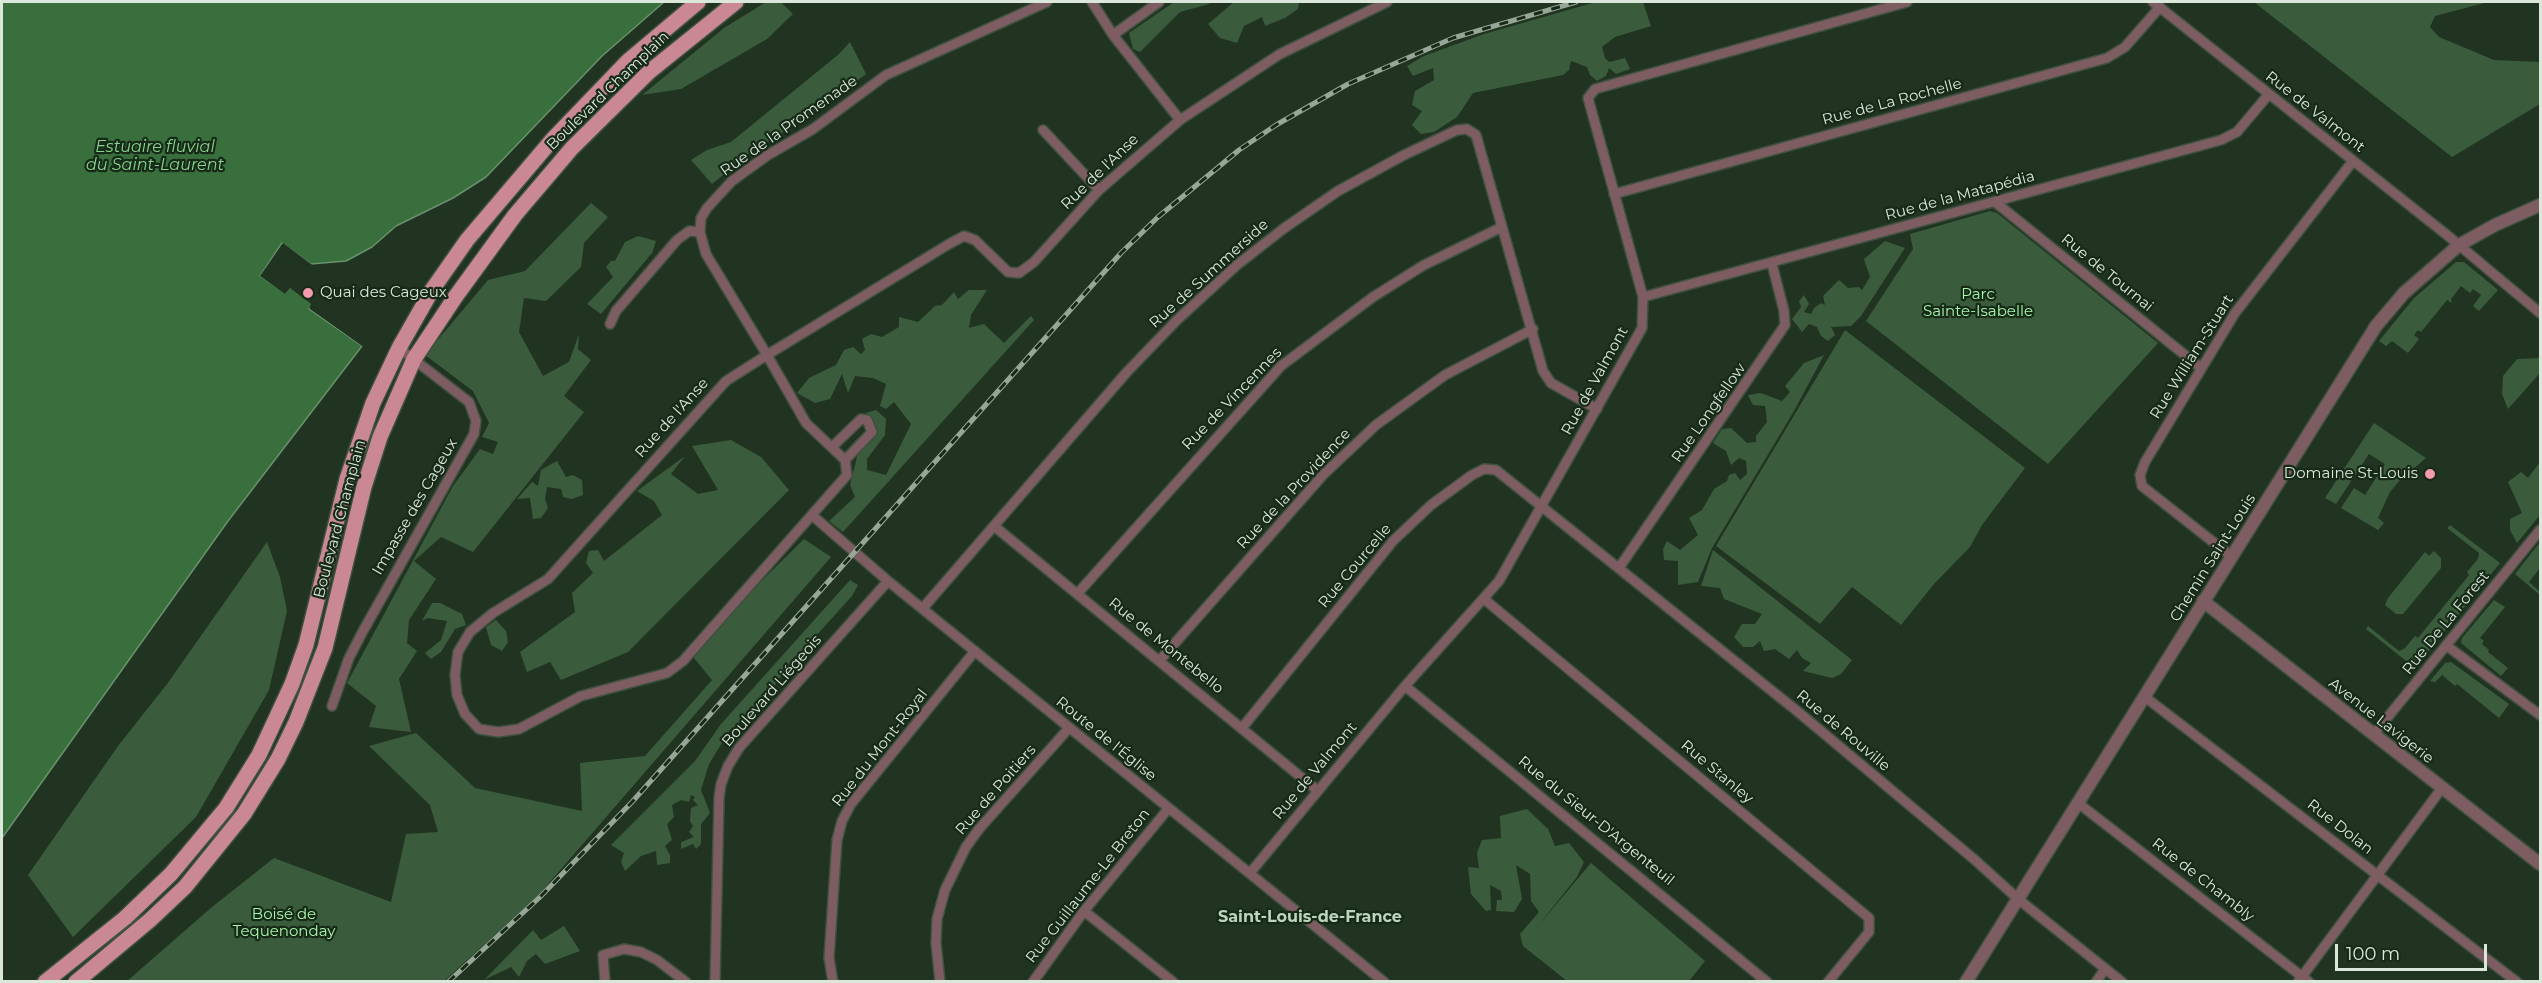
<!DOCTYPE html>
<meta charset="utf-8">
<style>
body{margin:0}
#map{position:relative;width:2542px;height:983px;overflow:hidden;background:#203421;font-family:Montserrat,sans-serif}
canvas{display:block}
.frame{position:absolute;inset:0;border:3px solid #dae7da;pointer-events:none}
.scale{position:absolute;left:2335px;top:944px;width:152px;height:27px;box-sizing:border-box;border:3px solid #dae7da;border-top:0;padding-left:8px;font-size:18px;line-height:21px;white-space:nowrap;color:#dae7da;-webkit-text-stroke:4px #162a17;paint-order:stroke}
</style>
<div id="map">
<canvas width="2542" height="983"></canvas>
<div class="frame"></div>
<div class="scale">100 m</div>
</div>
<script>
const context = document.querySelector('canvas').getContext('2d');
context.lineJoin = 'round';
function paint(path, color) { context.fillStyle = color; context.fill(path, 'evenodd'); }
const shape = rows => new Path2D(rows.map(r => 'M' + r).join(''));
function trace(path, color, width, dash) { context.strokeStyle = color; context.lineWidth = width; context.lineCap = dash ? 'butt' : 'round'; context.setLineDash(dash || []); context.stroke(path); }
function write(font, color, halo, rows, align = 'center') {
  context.font = font + ' Montserrat,sans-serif'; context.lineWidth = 4.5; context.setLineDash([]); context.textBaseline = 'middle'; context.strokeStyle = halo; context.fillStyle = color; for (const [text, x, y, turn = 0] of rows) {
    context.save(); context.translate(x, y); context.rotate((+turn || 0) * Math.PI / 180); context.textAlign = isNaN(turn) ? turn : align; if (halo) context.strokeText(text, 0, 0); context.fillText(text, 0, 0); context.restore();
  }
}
paint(shape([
 [766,2,781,2,793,14,767,39,681,89,642,95,724,28],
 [1174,2,1211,2,1209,4,1180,12,1140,52,1133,49,1129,33],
 [1234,2,1299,2,1298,9,1285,18,1265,26,1262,17,1244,26,1237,43,1220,38,1208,24],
 [1596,2,1643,2,1651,26,1615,37,1602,47,1605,58,1609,62,1625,58,1630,69,1616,74,1609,68,1606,76,1597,81,1590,75,1587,67,1571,61,1569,70,1563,75,1473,93,1457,117,1434,132,1421,134,1412,125,1422,111,1412,105,1415,91,1434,80,1433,68,1413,76,1407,66,1424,56,1484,34],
 [2254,2,2488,2,2435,16,2430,27,2439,37,2494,60,2540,62,2540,104,2452,157],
 [850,42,866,74,818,110,749,154,712,184,691,160,707,150,731,142,839,54],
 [591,203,608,217,584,243,581,267,546,301,524,298,519,332,543,376,569,362,579,334,578,349,591,360,564,396,584,412,473,552,441,537,414,561,436,579,409,620,407,643,417,651,399,679,411,732,369,727,376,706,347,683,453,486,480,449,493,454,498,442,482,437,489,423,473,391,425,355,488,280,525,271],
 [1990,211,1997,213,2158,343,2048,464,1866,321,1913,249,1910,234],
 [638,236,656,241,652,253,601,314,587,304,613,277,606,267,611,261,615,261,625,242],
 [1885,241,1905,248,1861,316,1851,326,1831,327,1835,335,1828,341,1821,336,1817,327,1809,324,1802,332,1792,319,1801,307,1799,301,1804,295,1809,304,1804,312,1811,314,1814,308,1821,303,1825,305,1823,296,1839,280,1848,288,1859,287,1862,290,1870,277,1864,259],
 [2456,262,2464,262,2498,290,2479,311,2473,306,2481,295,2473,289,2470,293,2461,286,2451,299,2452,303,2447,300,2421,332,2418,330,2414,335,2419,339,2408,353,2392,341,2386,346,2379,341,2414,298],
 [969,290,987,290,971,315,969,328,984,324,1004,343,1031,316,1034,320,843,532,829,521,855,497,850,485,858,453,876,435,873,421,866,413,876,410,886,419,885,435,867,459,867,470,886,475,911,424,894,402,886,409,880,406,886,384,873,378,855,376,848,393,842,374,830,399,815,403,797,393,809,378,836,365,844,350,853,347,861,354,865,350,862,339,871,334,882,337,899,327,899,317,918,322,935,306,942,305,954,292,958,299],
 [1845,330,2025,468,1982,525,1970,547,1934,584,1901,625,1852,587,1820,624,1716,546],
 [1824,355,1794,411,1712,548,1698,582,1678,585,1678,561,1664,560,1663,549,1667,541,1680,550,1698,535,1689,518,1702,510,1714,489,1727,481,1729,475,1735,473,1740,480,1747,474,1746,461,1739,458,1731,465,1726,451,1713,443,1722,429,1731,428,1747,443,1756,442,1756,436,1767,422,1766,412,1765,406,1753,405,1748,395,1761,393,1782,401,1790,392,1785,386,1804,363],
 [2540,358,2540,373,2508,409,2502,394,2503,376,2517,359],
 [2374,423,2426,458,2412,470,2409,469,2390,492,2378,518,2384,523,2378,530,2341,508,2354,488,2365,495,2385,464,2369,454,2336,504,2325,498],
 [731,440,761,457,789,490,628,652,561,680,550,662,527,672,520,652,575,612,572,593,593,573,586,563,589,551,598,550,604,561,662,515,654,501,637,491,685,456,671,474,698,494,718,490,692,446],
 [557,461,566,477,573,475,582,480,583,495,572,499,563,497,561,489,547,487,545,499,548,508,541,518,533,519,530,498,517,499,532,482,538,486,541,470],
 [2540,462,2540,515,2517,543,2510,530,2510,519,2522,513,2508,482,2521,472,2528,478],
 [2450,525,2500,563,2415,668,2366,629,2368,626,2399,651,2404,649,2415,636,2418,638,2469,575,2467,572,2478,559,2479,553,2447,528],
 [804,539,831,557,537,897,444,981,126,982,212,907,274,858,391,902,406,834,438,832,430,805,369,746,416,733,475,788,582,811,580,763,645,756,712,680,689,652],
 [267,542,280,577,287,611,269,690,196,817,73,937,28,875,118,746,167,684],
 [2540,542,2540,568,2529,582,2540,592,2540,595,2515,574],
 [1713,550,1852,660,1841,674,1832,678,1803,671,1811,663,1802,658,1797,650,1789,659,1775,649,1764,651,1760,641,1753,647,1743,647,1734,637,1742,624,1755,624,1762,614,1724,599,1720,588,1701,586],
 [2434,551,2441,558,2441,568,2403,614,2396,614,2385,605,2388,598,2425,552,2429,556],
 [850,580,858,585,852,596,786,669,760,707,730,730,709,764,701,790,710,813,701,824,701,844,696,849,693,844,681,849,681,842,694,837,689,832,693,826,690,821,691,808,698,805,693,800,695,797,691,795,689,802,681,800,672,805,674,817,667,824,672,840,665,846,670,855,670,863,657,865,656,851,641,856,625,871,621,862,624,853,611,845,695,761,721,724],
 [2494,600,2505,607,2480,638,2484,641,2482,644,2489,650,2488,652,2508,668,2501,676,2461,643,2462,638],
 [432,603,440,603,462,614,466,625,455,629,441,652,431,659,425,653,441,640,447,621,428,618,422,621],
 [496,620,506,631,508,642,502,651,491,645,486,627],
 [2451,662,2509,704,2499,718,2457,684,2455,686,2442,675,2435,682,2430,681,2445,663],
 [1527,809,1548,829,1555,846,1569,843,1584,862,1577,877,1537,927,1591,863,1705,961,1689,981,1567,981,1523,946,1520,934,1539,912,1531,901,1530,874,1516,865,1522,899,1514,912,1496,911,1497,900,1502,900,1501,891,1490,885,1491,910,1486,911,1471,894,1468,867,1479,868,1477,853,1482,840,1501,838,1500,816],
 [564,926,580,951,545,964,536,954,527,961,519,977,511,967,484,980,533,930,541,940]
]), '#3a5c3c');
const water = shape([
 [2,2,664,2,602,56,486,177,453,198,396,226,372,247,346,261,311,264,282,243,260,276,285,293,290,287,312,304,309,309,362,346,228,521,2,838,2,2]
]);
paint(water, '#396e3d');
trace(water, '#69926c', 1.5);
paint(shape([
 [283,243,315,267,310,267,283,247,264,275,284,289,291,285,314,302,313,308,364,344,365,348,309,308,311,304,290,288,285,294,260,276]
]), '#203421');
const minor = shape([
 [1047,2,886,75,813,129,768,155,732,181,707,208,701,218,700,232,706,254,767,355,806,423,845,460,847,475,683,661,667,673,581,696,519,729,498,732,479,729,465,714,457,695,455,675,458,652,470,632,493,613,548,579,726,381,767,355,949,244,964,236,975,240,1008,272,1019,273,1034,262,1099,190,1180,120,1280,54,1387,2],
 [1092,2,1113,35,1180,120],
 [2153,2,2447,235,2540,313],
 [1113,35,1159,2],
 [1043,130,1099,190],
 [1614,194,2107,58,2125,47,2160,7],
 [1995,202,2201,368],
 [1643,297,2221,140,2237,132,2269,94],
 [610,324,616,311,677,240,689,231,700,232],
 [832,447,861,419,867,420,872,432,845,460],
 [813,516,888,581,1384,982],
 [994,526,1318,791],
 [2231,556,2142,486,2140,475,2145,462,2235,313,2353,161],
 [1619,568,1785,325,1784,311,1772,264],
 [1078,593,1281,366,1373,297,1424,265,1502,227],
 [1484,599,1869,918,1869,932,1828,982],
 [923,608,1126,373,1177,320,1237,265,1283,229,1338,191,1404,155,1457,130,1467,129,1476,135,1543,371,1551,383,1597,409],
 [2447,646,2540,715],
 [1160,660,1323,475,1376,425,1445,375,1533,329],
 [1405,686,1767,982],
 [2145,697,2517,982],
 [332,706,349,658,363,631,474,434,476,421,469,402,399,348],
 [1242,728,1393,541,1431,505,1472,475,1484,469,1496,470,1797,711,1975,860,2018,899,2122,982],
 [2374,734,2540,530],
 [2078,803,2309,982],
 [1250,873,1405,686,1499,581,1642,328,1643,297,1588,98,1595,89,1907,2],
 [1084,911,1173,982],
 [605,982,603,955,624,949,641,952,657,960,686,982],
 [715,982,719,798,721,784,728,766,739,748,888,581],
 [833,982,829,958,837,840,842,821,851,804,975,651],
 [940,982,936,943,937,919,945,890,966,847,979,829,1069,728],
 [1033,982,1084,911,1168,809],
 [2096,982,2105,969],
 [2298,982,2442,788]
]);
const tertiary = shape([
 [2203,601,2540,864],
 [1966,982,2376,326,2404,293,2459,245,2495,225,2540,205]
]);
const primary = shape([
 [45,982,125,918,171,874,226,808,259,755,292,684,306,645,347,479,373,403,399,348,432,290,467,240,552,140,628,61,698,2],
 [76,982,150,920,185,887,244,814,278,759,296,722,325,648,364,487,380,437,414,359,456,296,515,215,572,148,649,72,736,2]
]);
trace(minor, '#3e513f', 12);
trace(tertiary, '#3e513f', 15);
trace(primary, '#3e513f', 18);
trace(minor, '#7d5c62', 9);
trace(tertiary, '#7d5c62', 12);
trace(primary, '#ca8894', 15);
const rail = shape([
 [448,982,540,897,632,802,1121,253,1158,217,1239,150,1276,125,1348,84,1453,38,1576,2]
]);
trace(rail, '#97a797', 5);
trace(rail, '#162a17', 3, [9]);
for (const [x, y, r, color] of [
 [308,293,6,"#f39aab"],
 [2430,474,6,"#f39aab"]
]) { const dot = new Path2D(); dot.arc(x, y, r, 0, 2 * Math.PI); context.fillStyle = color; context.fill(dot); trace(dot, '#162a17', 2); }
write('15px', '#dae7da', '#162a17', [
 ["Boulevard Champlain",608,91,-44],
 ["Rue de La Rochelle",1892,102,-15],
 ["Rue de Valmont",2315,112,38],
 ["Rue de la Promenade",789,126,-35],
 ["Rue de l'Anse",1100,172,-44],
 ["Rue de la Matapédia",1960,196,-15],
 ["Rue de Tournai",2107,273,39],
 ["Rue de Summerside",1209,274,-42],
 ["Rue William-Stuart",2192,357,-58],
 ["Rue de Valmont",1595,381,-61],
 ["Rue de Vincennes",1232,399,-46],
 ["Rue Longfellow",1709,413,-55],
 ["Rue de l'Anse",672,418,-48],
 ["Rue de la Providence",1294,489,-47],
 ["Impasse des Cageux",415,507,-60],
 ["Boulevard Champlain",340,519,-75],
 ["Chemin Saint-Louis",2213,558,-58],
 ["Rue Courcelle",1355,566,-50],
 ["Rue De La Forest",2446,623,-51],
 ["Rue de Montebello",1166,646,39],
 ["Boulevard Liégeois",772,691,-49],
 ["Avenue Lavigerie",2381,721,38],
 ["Rue de Rouville",1843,731,40],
 ["Route de l'Église",1106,739,39],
 ["Rue du Mont-Royal",880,748,-52],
 ["Rue de Valmont",1315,771,-50],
 ["Rue Stanley",1717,772,40],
 ["Rue de Poitiers",996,790,-49],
 ["Rue du Sieur-D'Argenteuil",1596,821,39],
 ["Rue Dolan",2340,827,38],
 ["Rue de Chambly",2203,880,38],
 ["Rue Guillaume-Le Breton",1088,886,-52]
]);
write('15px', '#dae7da', '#162a17', [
 ["Quai des Cageux",320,293],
 ["Domaine St-Louis",2418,474,"right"]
], 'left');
write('15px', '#a8f6ac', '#162a17', [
 ["Parc",1978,295],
 ["Sainte-Isabelle",1978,312],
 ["Boisé de",284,915],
 ["Tequenonday",284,932]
]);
write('italic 16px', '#89d58d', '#162a17', [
 ["Estuaire fluvial",155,147],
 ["du Saint-Laurent",155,165]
]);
write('bold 16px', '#bcd5bc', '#162a17', [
 ["Saint-Louis-de-France",1310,917]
]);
</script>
